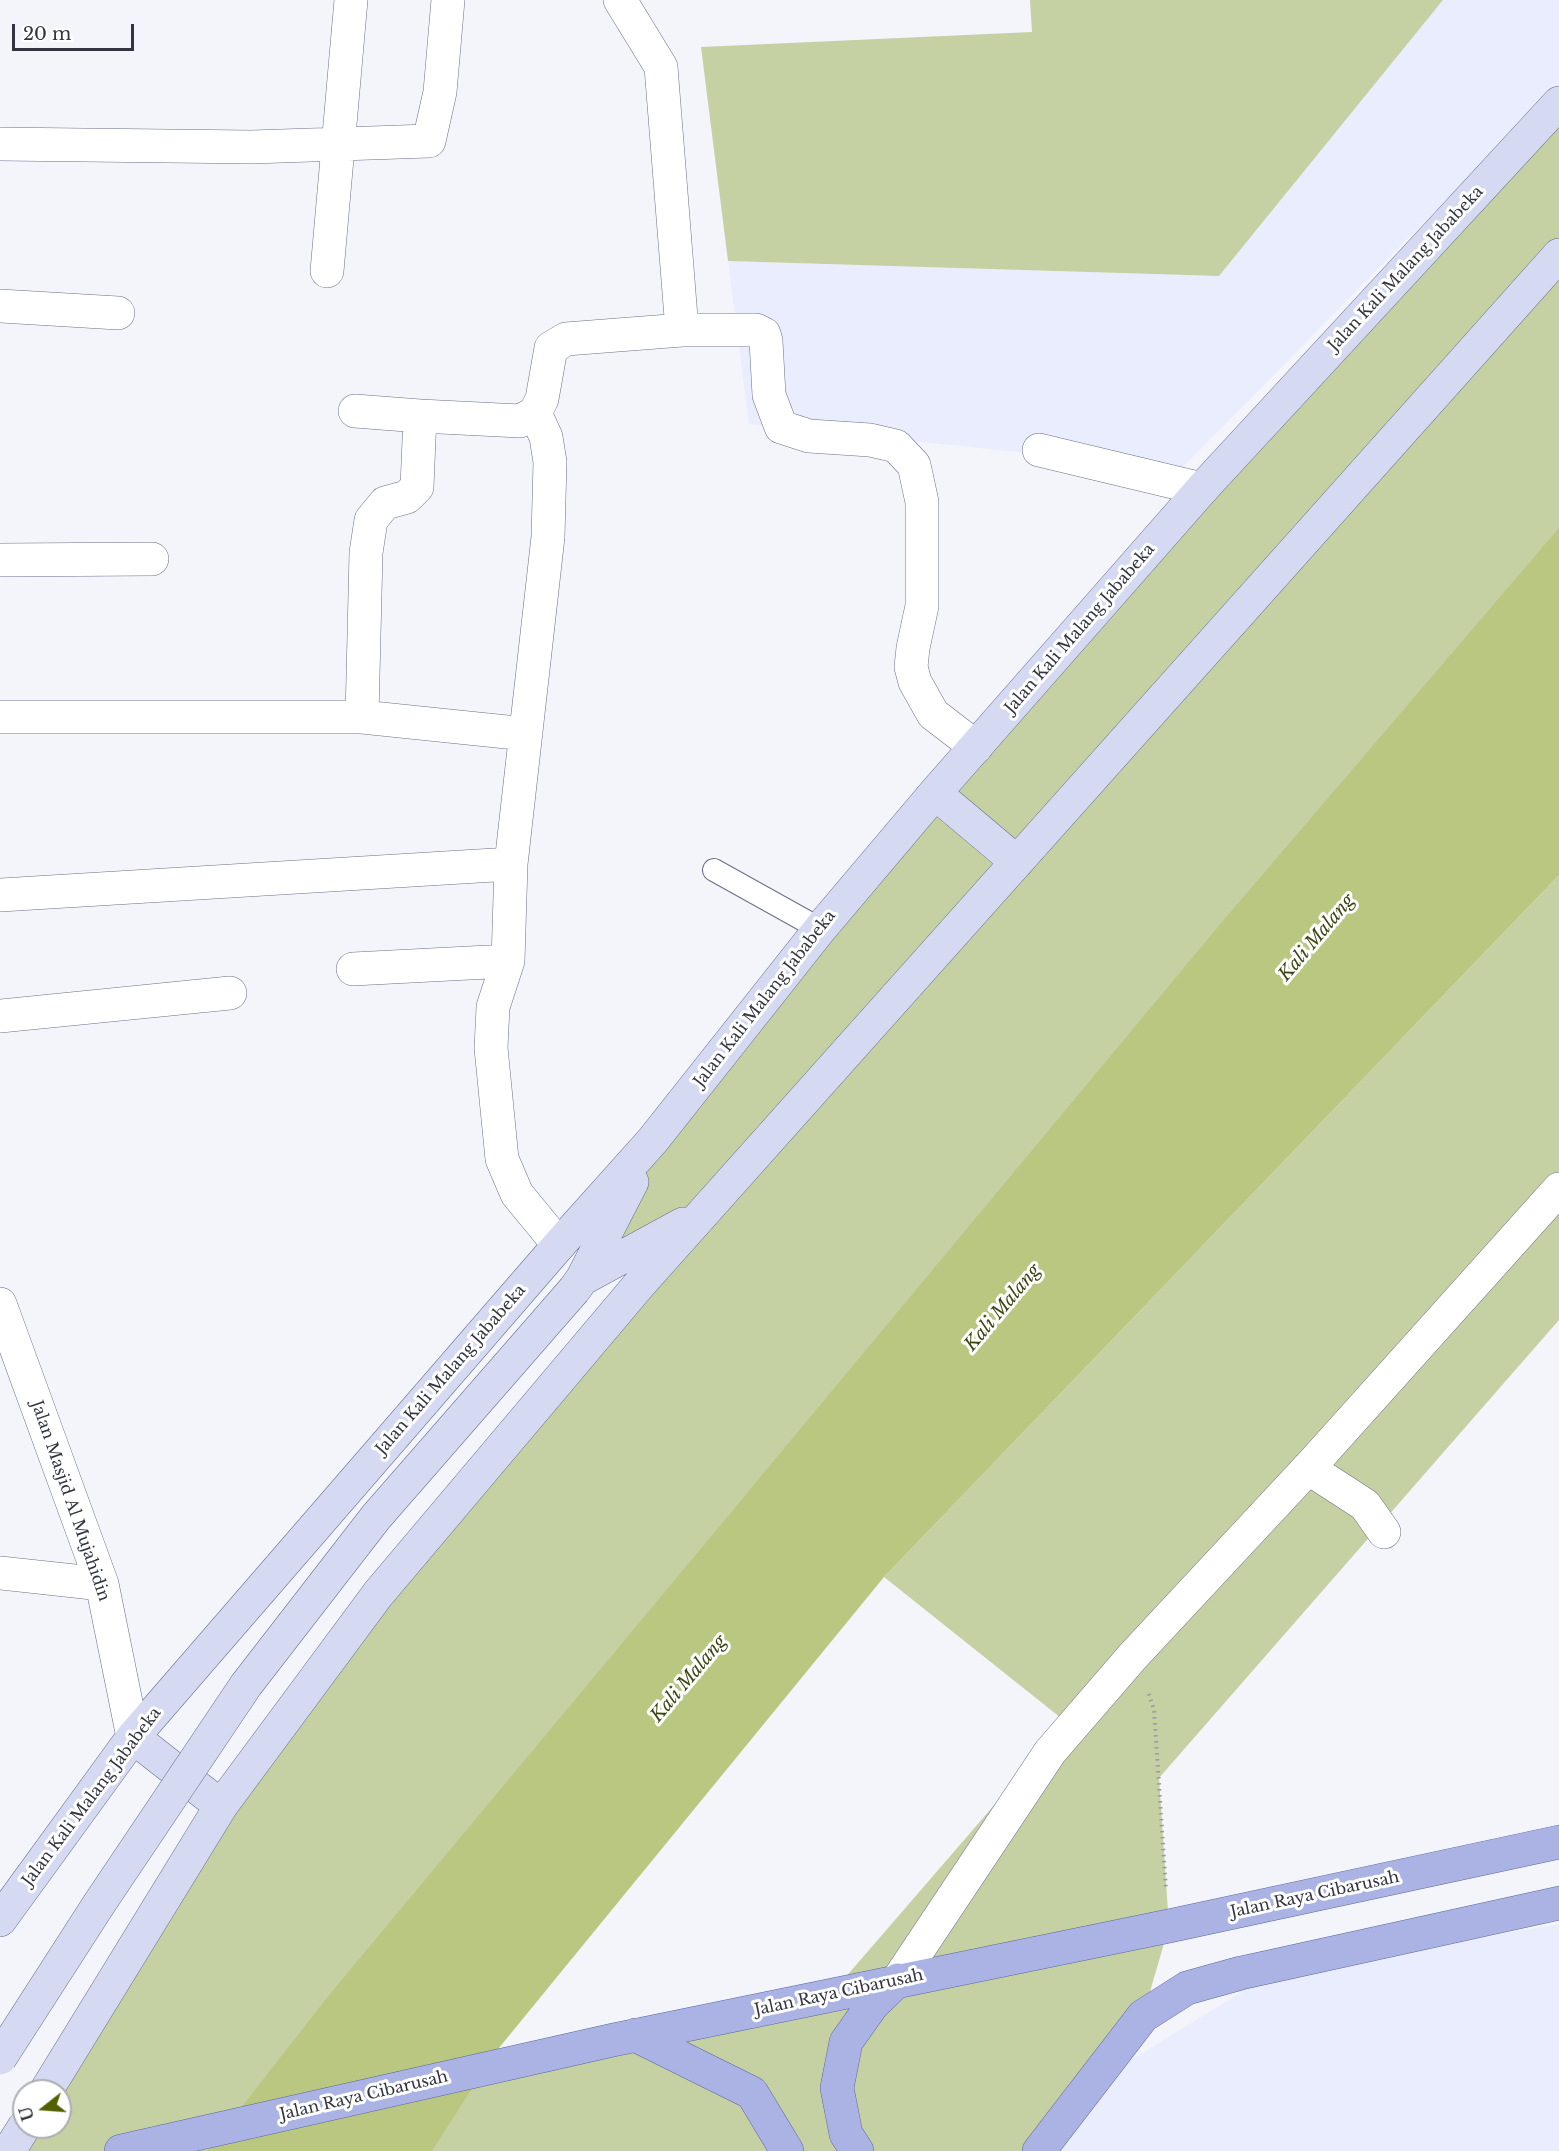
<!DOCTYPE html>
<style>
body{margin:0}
#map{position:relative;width:1559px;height:2151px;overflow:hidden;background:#f3f5fb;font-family:"Libre Baskerville",serif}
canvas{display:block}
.north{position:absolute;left:12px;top:2079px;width:60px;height:60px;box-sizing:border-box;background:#fff;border:2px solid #adaeb3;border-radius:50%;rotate:253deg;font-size:16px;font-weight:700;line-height:24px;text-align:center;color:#323541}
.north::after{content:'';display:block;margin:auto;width:21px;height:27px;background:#535f00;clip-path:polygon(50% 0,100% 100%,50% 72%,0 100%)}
.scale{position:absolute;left:12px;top:24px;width:122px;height:27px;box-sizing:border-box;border:3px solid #323541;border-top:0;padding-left:8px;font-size:18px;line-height:21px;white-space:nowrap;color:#323541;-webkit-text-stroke:4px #fff;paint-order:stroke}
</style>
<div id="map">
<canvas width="1559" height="2151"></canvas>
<div class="north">U</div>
<div class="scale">20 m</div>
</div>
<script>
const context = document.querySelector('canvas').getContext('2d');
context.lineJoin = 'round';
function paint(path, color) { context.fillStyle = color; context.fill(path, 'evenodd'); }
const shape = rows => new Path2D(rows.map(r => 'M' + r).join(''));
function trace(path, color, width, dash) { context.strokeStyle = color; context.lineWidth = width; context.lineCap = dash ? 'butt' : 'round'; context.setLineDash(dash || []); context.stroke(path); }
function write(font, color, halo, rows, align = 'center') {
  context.font = font + ' "Libre Baskerville",serif'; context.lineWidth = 6; context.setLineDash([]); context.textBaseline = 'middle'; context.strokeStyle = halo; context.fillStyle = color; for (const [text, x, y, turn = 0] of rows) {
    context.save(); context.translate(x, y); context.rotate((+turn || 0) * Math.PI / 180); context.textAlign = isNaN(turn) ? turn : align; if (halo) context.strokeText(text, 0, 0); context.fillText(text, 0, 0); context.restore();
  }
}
paint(shape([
 [1443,0,1559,0,1559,85,1181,469,749,424,728,261,1219,276],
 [1559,1924,1559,2151,1052,2151,1113,2071,1271,1974]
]), '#e9edfd');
paint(shape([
 [1030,0,1443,0,1219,276,728,261,701,47,1032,32],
 [1559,103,1559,531,733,1510,386,1928,230,2122,831,1994,1066,1722,884,1577,1559,875,1559,1320,1159,1778,1169,1926,1143,2016,1039,2151,9,2151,24,2127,60,2127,60,2091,221,1806,705,1213,582,1279,653,1140]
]), '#c6d1a3');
paint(shape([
 [1559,528,1559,875,884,1577,494,2054,432,2151,207,2151,330,1994,1222,922]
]), '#b9c781');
const service = shape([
 [714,870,820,929]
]);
const minor = shape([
 [620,0,661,67,682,330],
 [0,144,252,147,429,141,440,92,448,0],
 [327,271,351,0],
 [0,306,118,313],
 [355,411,420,416],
 [535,413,546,437,550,462,548,537,511,864,508,961,493,1007,491,1048,502,1159,517,1194,559,1245],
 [1039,450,1202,489],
 [0,560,152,559],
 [0,717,362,717,526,734],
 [362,717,366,553,371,520,385,503,407,497,417,487,420,416,520,421,535,413,542,399,551,348,566,339,682,330,756,330,764,334,766,341,769,395,781,427,809,436,870,440,896,446,914,465,922,502,922,606,913,648,911,667,915,682,933,714,976,747],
 [0,895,511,864],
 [353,969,508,961],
 [0,1016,230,993],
 [0,1304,102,1584,133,1737],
 [1308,1468,1365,1505,1384,1532],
 [0,1573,102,1584],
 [898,1980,1050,1752,1133,1656,1313,1463,1559,1189]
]);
const secondary = shape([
 [935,793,1017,862],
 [582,1279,683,1224],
 [574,1290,582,1279,632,1182],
 [133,1737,221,1806],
 [0,1920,133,1737,559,1245,653,1140,820,929,935,793,1202,489,1559,103],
 [46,2091,221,1806,378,1594,638,1286,1559,255],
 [9,2151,24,2127]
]);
const primary = shape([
 [635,2035,752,2093,787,2151],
 [121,2151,613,2040,1169,1926,1559,1842],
 [857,2151,846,2134,837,2088,846,2042,873,2004,898,1980],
 [1039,2151,1143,2016,1187,1988,1241,1973,1559,1903]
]);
trace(service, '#696f8a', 24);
trace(minor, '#696f8a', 34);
trace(secondary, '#696f8a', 34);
trace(primary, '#5c669f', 34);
trace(shape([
 [1149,1694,1154,1710,1166,1890]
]), '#9699a2', 4, [1.5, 4.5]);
trace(service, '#fff', 22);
trace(minor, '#fff', 33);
trace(secondary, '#d5d9f2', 33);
trace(primary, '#aab3e4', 33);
const secondaryBridge = shape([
 [0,2058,99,1904,246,1685,376,1517,574,1290]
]);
trace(secondaryBridge, '#696f8a', 34, []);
trace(secondaryBridge, '#d5d9f2', 33);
write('16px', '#323541', '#fff', [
 ["Jalan Kali Malang Jababeka",1406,269,-47],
 ["Jalan Kali Malang Jababeka",1080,629,-49],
 ["Jalan Kali Malang Jababeka",765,999,-52],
 ["Jalan Kali Malang Jababeka",451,1370,-49],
 ["Jalan Masjid Al Mujahidin",70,1501,71],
 ["Jalan Kali Malang Jababeka",92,1797,-53],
 ["Jalan Raya Cibarusah",1315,1895,-12],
 ["Jalan Raya Cibarusah",839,1993,-12],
 ["Jalan Raya Cibarusah",364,2096,-13]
]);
write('italic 18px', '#3c4410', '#fff', [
 ["Kali Malang",1317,938,-50],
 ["Kali Malang",1003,1308,-50],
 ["Kali Malang",689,1679,-50]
]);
</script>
